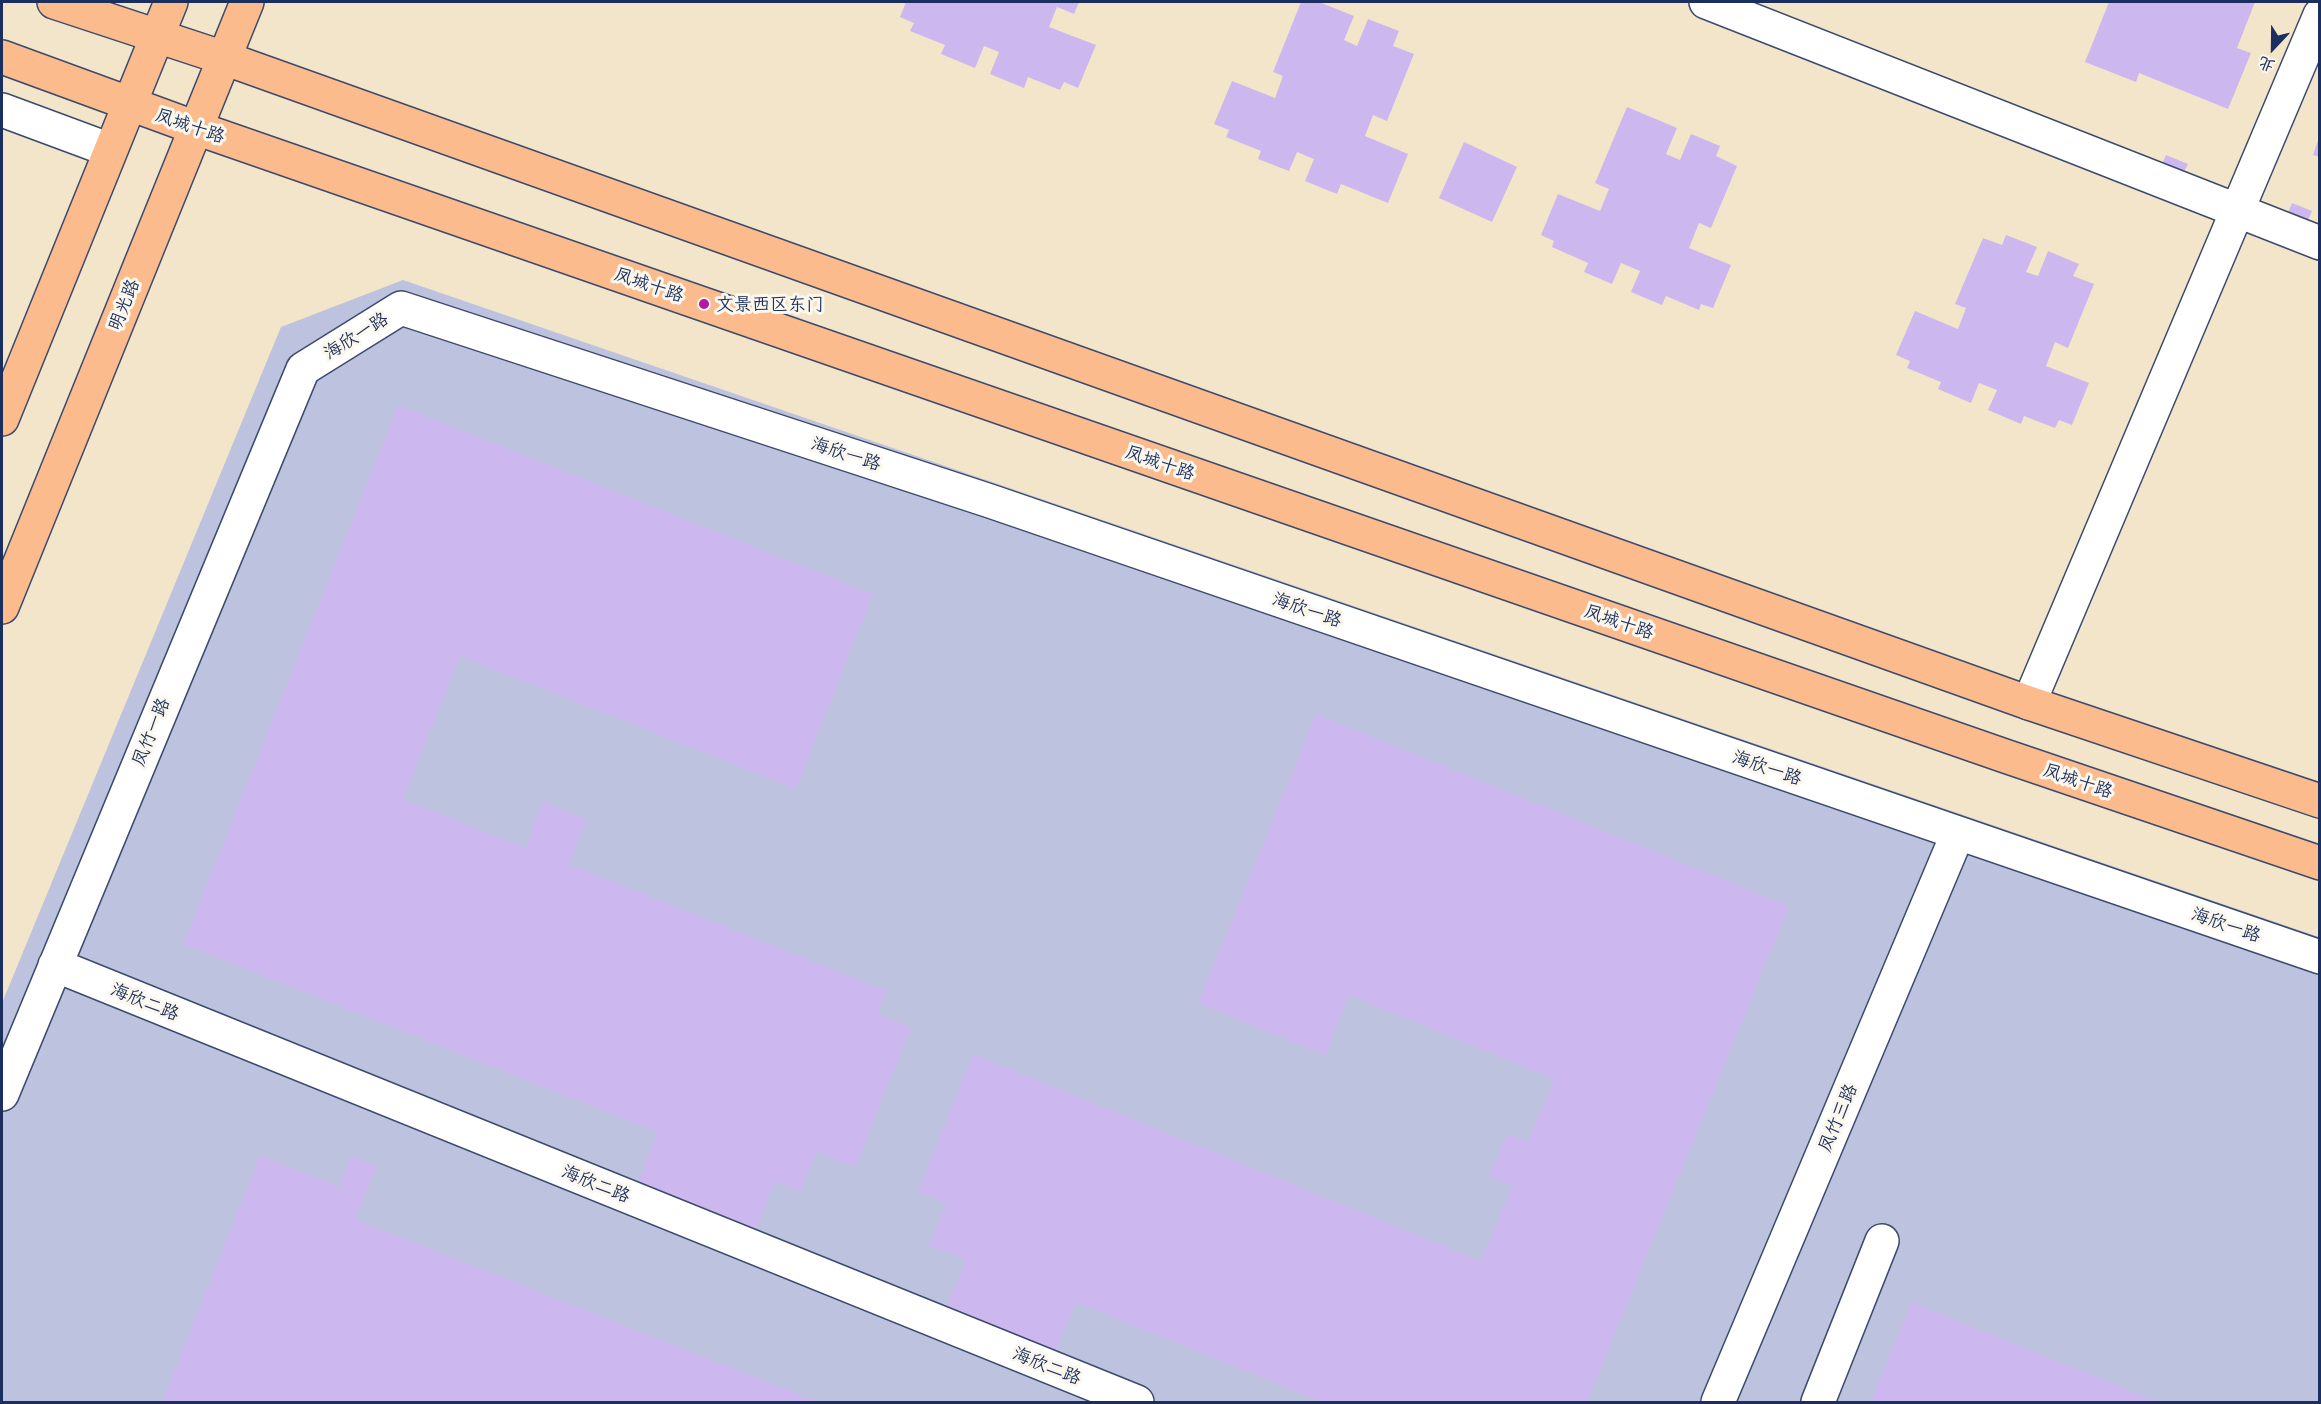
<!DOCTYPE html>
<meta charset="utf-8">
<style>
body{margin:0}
#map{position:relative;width:2321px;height:1404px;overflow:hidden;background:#f3e5ca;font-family:Mali,"LXGW WenKai TC",sans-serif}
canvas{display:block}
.frame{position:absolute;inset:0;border:3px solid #1b2f5e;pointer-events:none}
.north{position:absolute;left:2243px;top:18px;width:60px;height:60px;-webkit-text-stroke:4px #fbf7ec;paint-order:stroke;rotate:202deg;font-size:16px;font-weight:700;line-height:24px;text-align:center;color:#1b2f5e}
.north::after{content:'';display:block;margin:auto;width:21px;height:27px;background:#1b2f5e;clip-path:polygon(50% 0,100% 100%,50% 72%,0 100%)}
</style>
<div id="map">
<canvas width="2321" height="1404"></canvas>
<div class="frame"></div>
<div class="north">北</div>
</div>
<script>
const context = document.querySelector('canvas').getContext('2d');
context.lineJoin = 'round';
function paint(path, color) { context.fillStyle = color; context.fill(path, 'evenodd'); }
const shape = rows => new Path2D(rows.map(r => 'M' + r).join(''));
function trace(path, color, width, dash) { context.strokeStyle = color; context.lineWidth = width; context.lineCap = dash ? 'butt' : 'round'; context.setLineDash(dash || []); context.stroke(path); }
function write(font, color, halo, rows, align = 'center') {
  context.font = font + ' Mali,"LXGW WenKai TC",sans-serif'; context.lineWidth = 6; context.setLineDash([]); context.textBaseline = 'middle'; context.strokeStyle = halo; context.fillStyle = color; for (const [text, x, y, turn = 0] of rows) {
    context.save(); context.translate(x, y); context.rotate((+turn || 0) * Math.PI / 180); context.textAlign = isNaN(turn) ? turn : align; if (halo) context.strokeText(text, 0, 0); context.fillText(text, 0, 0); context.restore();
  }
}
paint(shape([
 [403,280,2319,937,2319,1402,2,1402,2,1003,281,327]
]), '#bdc3de');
paint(shape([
 [906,2,1079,2,1074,14,1057,7,1049,27,1096,45,1078,88,1064,82,1060,90,1028,77,1024,88,990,74,999,52,984,46,975,68,941,54,945,45,910,31,914,23,900,17],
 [1301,2,1319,2,1354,16,1344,40,1357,46,1368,19,1399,31,1393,46,1414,54,1387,121,1373,115,1365,136,1408,154,1388,203,1341,184,1337,194,1305,181,1314,159,1297,152,1289,171,1258,159,1261,151,1226,137,1229,130,1214,124,1232,81,1275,98,1283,76,1273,72],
 [2109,2,2255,2,2237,48,2251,53,2228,109,2139,73,2136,82,2085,62],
 [1627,107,1677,128,1666,154,1680,160,1691,134,1720,146,1716,156,1737,166,1711,228,1699,223,1689,248,1731,265,1713,308,1701,304,1699,310,1666,296,1662,305,1631,292,1640,271,1621,263,1612,284,1584,272,1588,263,1552,247,1554,241,1541,235,1558,194,1600,211,1609,189,1595,183],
 [2319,138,2320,139,2320,157,2313,155],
 [1464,142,1517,167,1492,222,1439,198],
 [2166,155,2188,164,2175,190,2155,180],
 [2292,203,2312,211,2302,234,2282,227],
 [2006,235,2037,247,2026,272,2038,276,2048,251,2079,264,2073,276,2094,284,2068,348,2055,342,2046,366,2089,383,2072,425,2059,420,2055,428,2024,416,2021,424,1988,410,1997,390,1979,383,1971,403,1938,389,1941,382,1907,368,1910,361,1896,355,1915,311,1958,329,1966,308,1955,304,1983,238,2002,245],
 [398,405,873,594,796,789,460,656,403,799,525,848,543,801,587,819,569,864,887,991,878,1014,911,1027,855,1167,816,1152,800,1192,775,1181,756,1229,638,1182,657,1132,183,944],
 [1316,714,1789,906,1587,1402,1322,1402,1076,1302,1055,1352,946,1308,966,1259,929,1245,946,1203,918,1191,973,1054,1481,1261,1512,1186,1489,1177,1507,1134,1528,1142,1554,1079,1349,995,1325,1055,1198,1003],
 [260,1155,339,1187,351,1156,377,1167,355,1219,818,1402,162,1402],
 [1911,1302,2159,1402,1871,1402]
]), '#cdb7ef');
const minor = shape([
 [1706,2,2320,243],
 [2,110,110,150],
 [2029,703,2320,15],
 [55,965,1137,1402],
 [2,1094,303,369,401,308,990,501,2320,957],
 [1718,1402,1958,833],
 [1818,1402,1882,1241]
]);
const major = shape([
 [54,2,224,58,2029,703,2320,801],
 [2,57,196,128,2005,756,2320,863],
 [2,419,171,2],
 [2,607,247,2]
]);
trace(minor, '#3b4a6e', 36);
trace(major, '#3b4a6e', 36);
trace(minor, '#fff', 33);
trace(major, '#fbbb8c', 33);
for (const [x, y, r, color] of [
 [704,304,6,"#b5179e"]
]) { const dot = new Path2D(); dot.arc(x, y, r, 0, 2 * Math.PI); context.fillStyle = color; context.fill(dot); trace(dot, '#fbf7ec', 2); }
write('18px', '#1b2f5e', '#fbf7ec', [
 ["凤城十路",190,126,19],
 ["凤城十路",649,285,19],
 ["明光路",124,305,-68],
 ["海欣一路",356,336,-32],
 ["海欣一路",846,454,18],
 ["凤城十路",1160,463,19],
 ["海欣一路",1307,610,19],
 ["凤城十路",1619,622,19],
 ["凤竹一路",151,732,-68],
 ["海欣一路",1767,768,19],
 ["凤城十路",2078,781,19],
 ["海欣一路",2226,925,19],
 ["海欣二路",145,1002,22],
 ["凤竹三路",1838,1118,-67],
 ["海欣二路",596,1184,22],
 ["海欣二路",1047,1366,22]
]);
write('18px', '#1b2f5e', '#fbf7ec', [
 ["文景西区东门",716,304]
], 'left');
</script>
